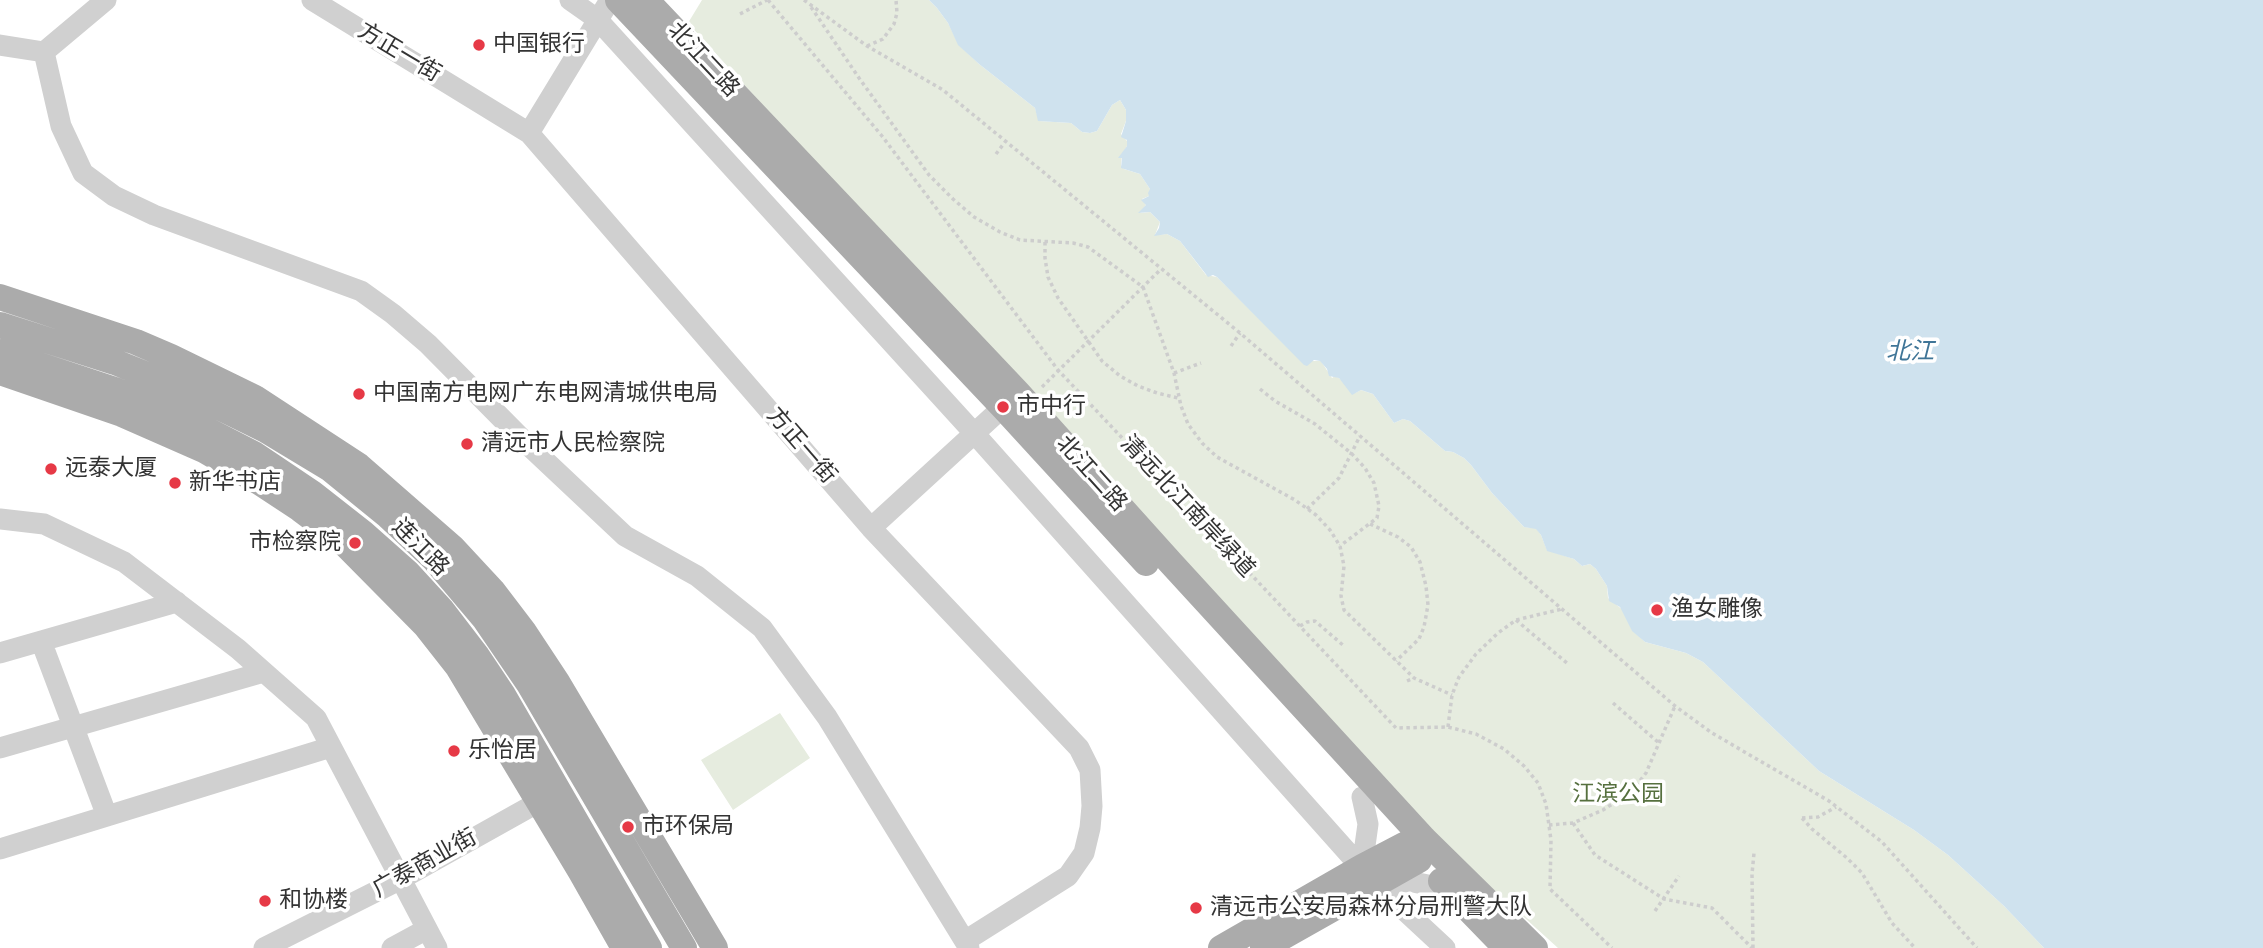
<!DOCTYPE html>
<meta charset="utf-8">
<style>
body{margin:0}
canvas{display:block;background:#fff}
</style>
<canvas width="2263" height="948"></canvas>
<script>
const context = document.querySelector('canvas').getContext('2d');
context.lineJoin = 'round';
function paint(path, color) { context.fillStyle = color; context.fill(path, 'evenodd'); }
const shape = rows => new Path2D(rows.map(r => 'M' + r).join(''));
function trace(path, color, width, dash) { context.strokeStyle = color; context.lineWidth = width; context.lineCap = dash ? 'butt' : 'round'; context.setLineDash(dash || []); context.stroke(path); }
function write(font, color, halo, rows, align = 'center') {
  context.font = font + ' "DM Sans","Noto Sans SC",sans-serif'; context.lineWidth = 7; context.setLineDash([]); context.textBaseline = 'middle'; context.strokeStyle = halo; context.fillStyle = color; for (const [text, x, y, turn = 0] of rows) {
    context.save(); context.translate(x, y); context.rotate((+turn || 0) * Math.PI / 180); context.textAlign = isNaN(turn) ? turn : align; if (halo) context.strokeText(text, 0, 0); context.fillText(text, 0, 0); context.restore();
  }
}
paint(shape([
 [702,0,929,0,937,8,948,23,959,45,979,64,1035,108,1039,121,1071,123,1082,132,1090,133,1097,131,1112,105,1120,100,1126,110,1126,121,1121,134,1127,141,1127,146,1122,155,1121,165,1124,169,1140,174,1150,189,1149,196,1142,199,1146,205,1140,213,1150,212,1160,222,1155,235,1167,234,1180,241,1206,275,1217,277,1296,355,1310,361,1321,361,1332,378,1335,376,1339,378,1355,393,1361,390,1373,394,1394,423,1403,419,1410,421,1445,451,1453,452,1464,458,1471,465,1492,493,1524,527,1536,528,1541,535,1547,550,1574,559,1582,566,1590,564,1596,569,1607,586,1608,598,1623,610,1632,630,1645,642,1686,653,1703,662,1819,771,1914,830,1948,855,2004,906,2044,948,1558,948,1397,802,688,23],
 [780,713,810,758,733,810,701,760]
]), '#e6ecdf');
paint(shape([
 [929,0,2263,0,2263,948,2044,948,2004,906,1948,855,1914,830,1819,771,1703,662,1686,653,1645,642,1632,631,1620,607,1609,601,1607,586,1596,569,1590,564,1582,566,1574,559,1547,551,1541,535,1536,529,1524,527,1492,493,1471,465,1464,458,1453,452,1445,451,1410,421,1403,419,1394,423,1373,394,1361,390,1352,395,1339,378,1329,376,1327,369,1320,361,1314,360,1307,366,1304,365,1217,277,1213,275,1208,277,1180,241,1167,234,1154,236,1159,228,1160,222,1150,212,1138,213,1146,205,1141,200,1149,196,1148,193,1150,189,1140,174,1121,168,1122,158,1118,158,1127,146,1127,140,1121,137,1126,121,1126,110,1120,100,1112,105,1097,131,1090,133,1082,132,1071,123,1038,121,1035,108,979,64,958,45,948,23,937,8]
]), '#cfe2ee');
trace(shape([
 [768,0,882,136,1058,370,1396,728,1448,727,1476,734,1504,749,1524,766,1538,783,1546,804,1551,840,1550,889,1612,948],
 [804,0,867,46,943,90,1240,333,1675,706,1712,733,1829,801,1882,842,1977,948],
 [811,7,859,78,929,175,953,199,974,217,1000,232,1020,240,1073,243,1088,247,1143,287,1174,373,1181,406,1188,424,1202,443,1217,457,1295,500,1316,515,1330,530,1340,546,1344,566,1341,596,1344,610,1414,678,1452,695],
 [740,14,767,0],
 [867,46,883,39,894,24,897,13,896,0],
 [996,154,1005,142],
 [1045,242,1045,258,1048,277,1058,298,1102,361,1120,376,1138,386,1157,393,1178,398],
 [1231,346,1240,333],
 [1174,373,1201,363],
 [1042,387,1161,269],
 [1260,389,1275,401,1315,424,1351,453,1365,468,1374,483,1379,506,1377,518,1340,546],
 [1307,509,1339,478,1360,436],
 [1370,524,1398,537,1411,547,1420,562,1426,586,1428,605,1424,627,1419,639,1396,661],
 [1516,620,1568,664],
 [1300,626,1307,622,1315,621,1344,646],
 [1407,681,1414,678],
 [1613,703,1659,743],
 [1448,727,1452,695,1459,677,1476,654,1498,633,1516,620,1562,609],
 [1802,818,1812,829,1847,858,1862,873,1892,923,1915,948],
 [1802,818,1818,817,1836,807],
 [1573,823,1595,855,1664,899,1712,908,1752,948],
 [1549,825,1573,823,1603,810,1631,792,1646,773,1675,706],
 [1655,911,1679,876],
 [1753,948,1752,874,1754,853]
]), '#cdcdcd', 3.5, [3.5, 3.5]);
trace(shape([
 [312,0,529,133,871,528,1079,748,1090,770,1092,806,1090,828,1084,853,1068,876,965,941],
 [570,0,597,19,974,433,1375,883,1445,948],
 [0,45,44,52,106,0],
 [44,52,61,126,83,173,114,196,154,215,361,291,393,314,428,344,524,441,625,536,697,576,762,628,827,717,969,948],
 [529,133,610,0],
 [0,519,44,524,124,562,238,649,316,718,437,948],
 [871,528,1014,397],
 [41,641,107,816],
 [0,653,177,602],
 [0,748,264,672],
 [1362,797,1368,824,1362,867],
 [0,849,331,747],
 [1381,882,1413,882,1448,889],
 [264,948,401,879,553,794],
 [392,948,427,929]
]), '#d0d0d0', 21);
trace(shape([
 [618,0,1003,407,1146,563],
 [646,0,1018,393,1170,562,1424,839,1535,948],
 [0,297,136,342,171,357,179,372],
 [0,325,115,362,189,392,266,430,329,468,388,516,435,560,484,618,529,684,684,948],
 [0,352,115,390,180,416,254,454,312,493,363,533,408,573,441,609,477,656,503,695,649,948],
 [171,357,255,398,359,466,453,548,492,590,524,632,557,682,715,948],
 [0,372,122,414,204,450,259,482,300,509,340,539,425,625,458,667,581,872],
 [578,854,581,872,624,948],
 [1441,881,1506,948],
 [1221,948,1362,867,1404,845,1424,839],
 [1263,948,1419,860,1424,839]
]), '#ababab', 26);
for (const [x, y, r, color] of [
 [479,45,7,"#e63946"],
 [359,394,7,"#e63946"],
 [1003,407,7,"#e63946"],
 [467,444,7,"#e63946"],
 [51,469,7,"#e63946"],
 [175,483,7,"#e63946"],
 [355,543,7,"#e63946"],
 [1657,610,7,"#e63946"],
 [454,751,7,"#e63946"],
 [628,827,7,"#e63946"],
 [265,901,7,"#e63946"],
 [1196,908,7,"#e63946"]
]) { const dot = new Path2D(); dot.arc(x, y, r, 0, 2 * Math.PI); context.fillStyle = color; context.fill(dot); trace(dot, '#fff', 2.5); }
write('23px', '#333', '#fff', [
 ["中国银行",493,45],
 ["中国南方电网广东电网清城供电局",373,394],
 ["市中行",1017,407],
 ["清远市人民检察院",481,444],
 ["远泰大厦",65,469],
 ["新华书店",189,483],
 ["市检察院",341,543,"right"],
 ["渔女雕像",1671,610],
 ["乐怡居",468,751],
 ["市环保局",642,827],
 ["和协楼",279,901],
 ["清远市公安局森林分局刑警大队",1210,908]
], 'left');
write('23px', '#333', '#fff', [
 ["方正一街",399,53,31],
 ["北江二路",703,60,47],
 ["方正一街",801,446,49],
 ["北江二路",1091,474,48],
 ["清远北江南岸绿道",1187,507,47],
 ["连江路",420,548,45],
 ["广泰商业街",425,864,-29]
]);
write('23px', '#56703f', '#fff', [
 ["江滨公园",1618,795]
]);
write('italic 24px', '#3f7597', '#fff', [
 ["北江",1910,353]
]);
</script>
